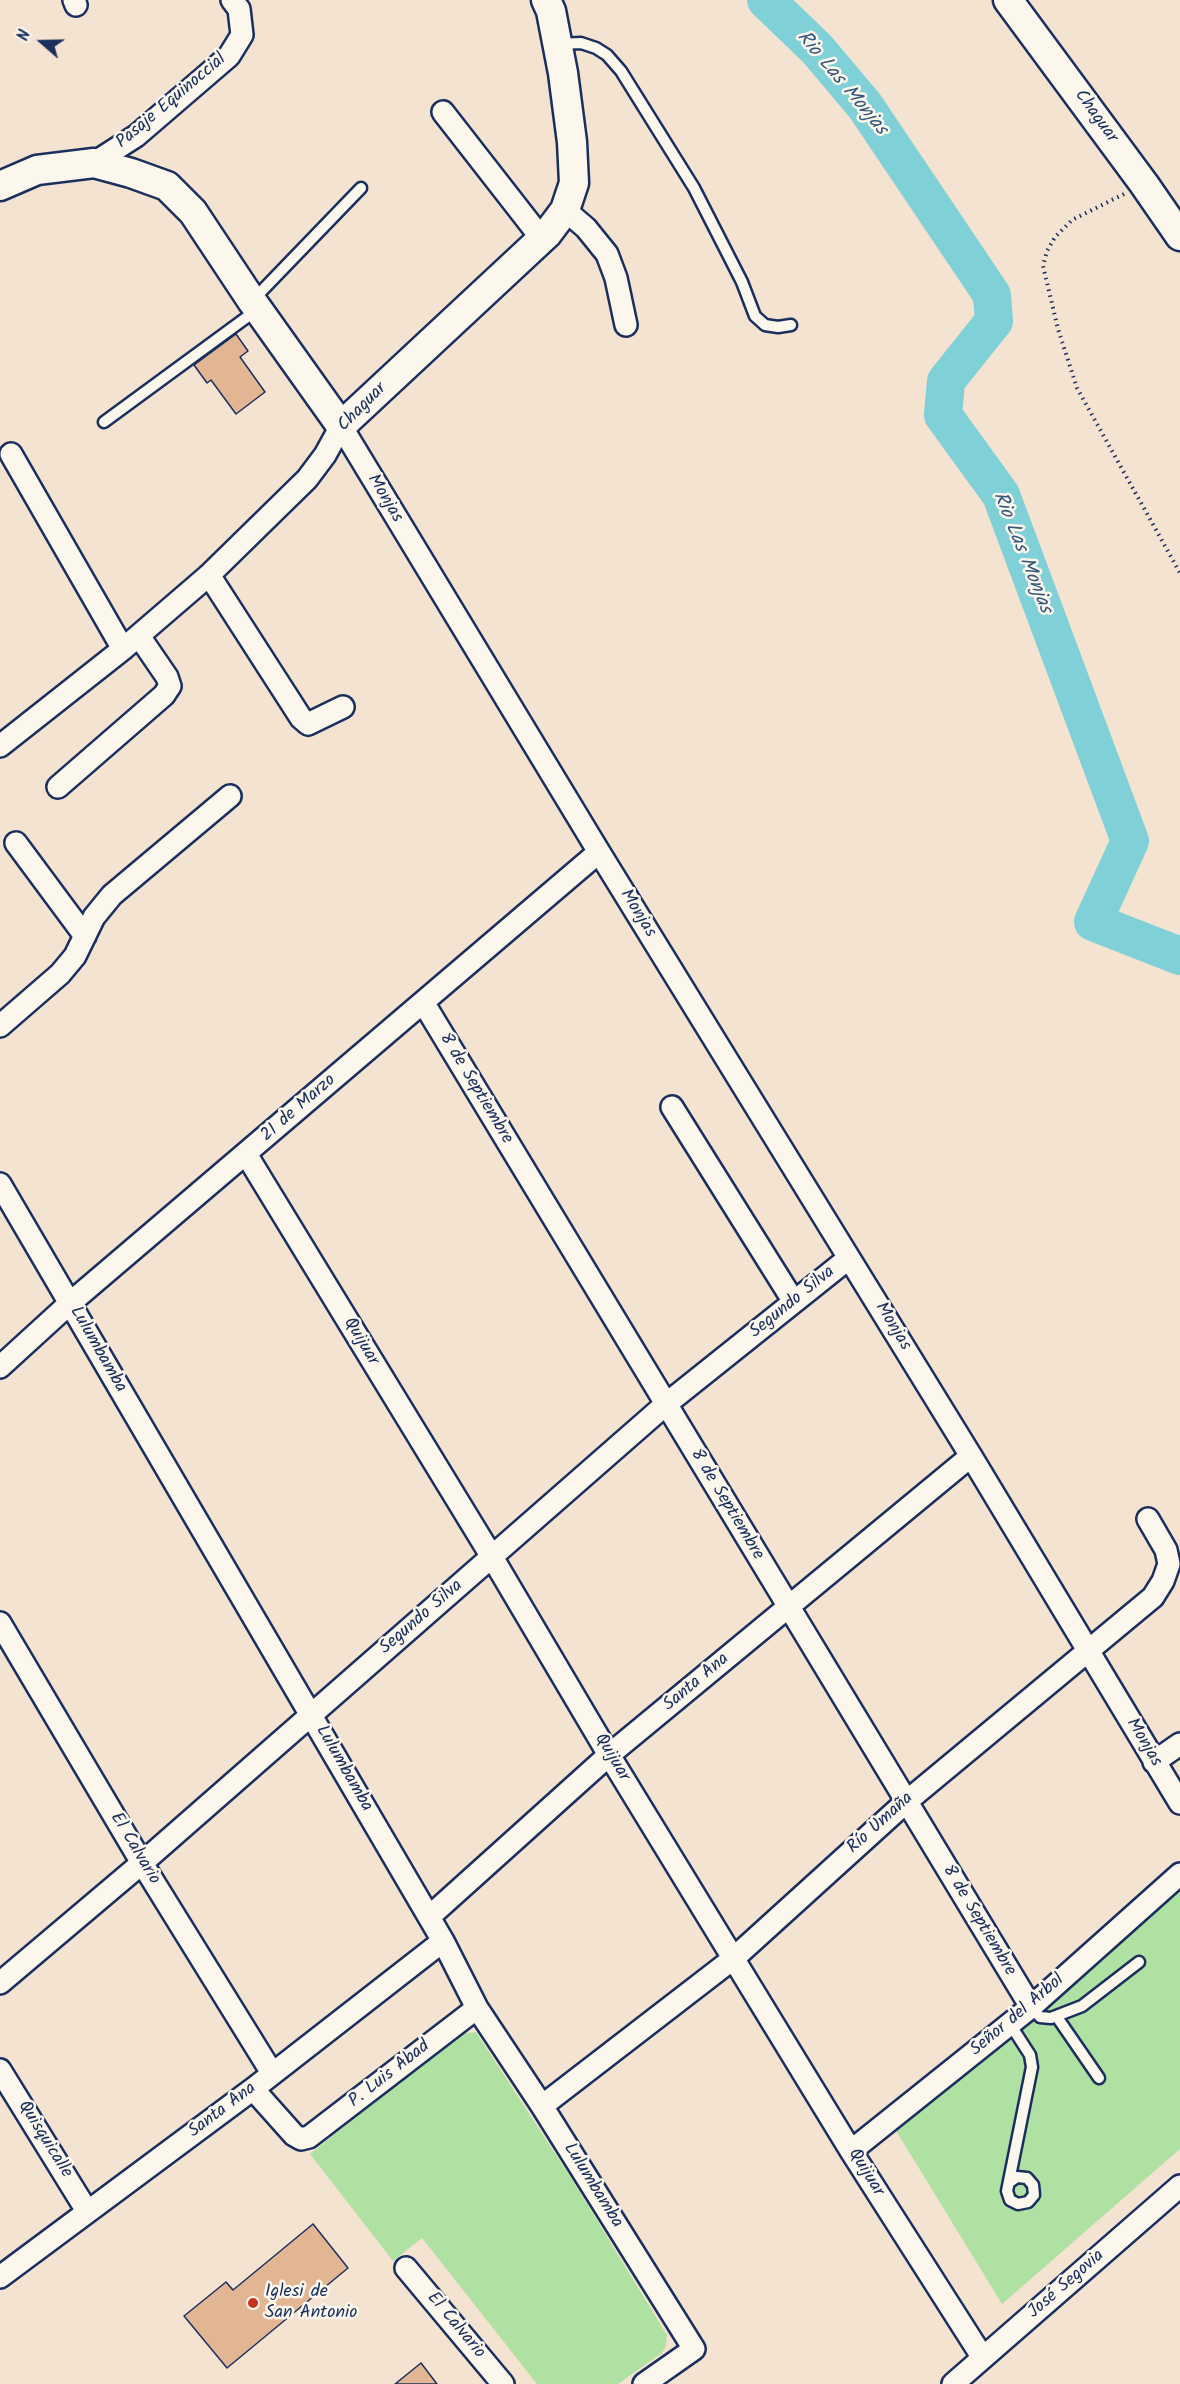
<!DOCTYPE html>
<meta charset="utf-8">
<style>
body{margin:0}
#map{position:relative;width:1180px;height:2384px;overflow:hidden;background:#f4e3d1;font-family:Kalam,sans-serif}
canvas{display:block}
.north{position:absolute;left:12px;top:12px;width:60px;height:60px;-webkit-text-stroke:4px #fbf7ec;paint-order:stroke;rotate:290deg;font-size:16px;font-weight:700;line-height:24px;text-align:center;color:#1b2f5e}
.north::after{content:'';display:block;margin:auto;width:21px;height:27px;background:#1b2f5e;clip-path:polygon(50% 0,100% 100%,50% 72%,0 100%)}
</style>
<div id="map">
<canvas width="1180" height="2384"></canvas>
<div class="north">N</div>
</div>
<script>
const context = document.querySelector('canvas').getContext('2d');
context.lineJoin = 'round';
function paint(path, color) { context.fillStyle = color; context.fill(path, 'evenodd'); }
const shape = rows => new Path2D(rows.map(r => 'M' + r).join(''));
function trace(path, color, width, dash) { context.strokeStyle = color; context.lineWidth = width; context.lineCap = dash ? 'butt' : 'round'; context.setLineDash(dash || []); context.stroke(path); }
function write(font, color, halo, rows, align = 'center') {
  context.font = font + ' Kalam,sans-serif'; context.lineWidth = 5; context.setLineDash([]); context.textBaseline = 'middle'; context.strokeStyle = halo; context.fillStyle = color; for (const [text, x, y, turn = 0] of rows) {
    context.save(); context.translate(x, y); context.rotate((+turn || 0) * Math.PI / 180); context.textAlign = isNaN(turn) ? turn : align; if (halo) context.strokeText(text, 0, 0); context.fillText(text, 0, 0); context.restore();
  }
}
paint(shape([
 [1180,1889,1180,2149,1002,2304,895,2129],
 [476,2032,573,2181,667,2335,666,2346,662,2353,618,2384,537,2384,422,2238,393,2261,310,2154,460,2034]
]), '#afe1a2');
trace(shape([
 [766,0,817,49,865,106,992,295,994,321,946,381,943,415,1001,495,1130,841,1093,922,1180,956]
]), '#7fd0d7', 38);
const building = shape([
 [236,334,248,351,240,357,265,392,236,414,211,380,207,383,194,365,236,334],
 [313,2224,348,2268,227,2368,184,2316,226,2282,233,2290,313,2224],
 [421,2363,437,2384,395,2384,421,2363]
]);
paint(building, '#e2b593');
trace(building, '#1b2f5e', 1.5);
const lane = shape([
 [558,44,581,43,596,48,607,55,621,71,694,188,742,282,755,316,765,325,778,327,791,325],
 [253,300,361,188],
 [104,422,258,309],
 [1031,2007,1040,2017,1051,2018,1082,2006,1139,1962],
 [1057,2017,1099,2078],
 [1010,2182,1017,2177,1027,2178,1033,2185,1034,2195,1028,2202,1018,2204,1010,2200,1007,2191,1032,2067,1030,2055,1010,2024]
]);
const street = shape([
 [74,0,76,5],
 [443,112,542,239],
 [94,163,136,136,229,56,242,35,239,9,232,0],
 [565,210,586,228,607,254,616,278,626,325],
 [11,454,123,649],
 [209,575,301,718,308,724,343,707],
 [0,746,123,649,209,575,307,479,325,455,341,426,599,852,971,1456,1180,1803],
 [58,787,164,695,170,686,167,677,139,636],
 [16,843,85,936],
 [423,1002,1031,2007],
 [0,1026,60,974,75,956,94,917,112,895,230,796],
 [672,1107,794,1302],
 [246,1154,492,1557,609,1755,851,2151,983,2358],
 [0,1184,443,1941,477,2008,542,2106,694,2349,644,2384],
 [0,1367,69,1304,599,852],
 [0,1623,142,1863,272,2073],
 [1154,1762,1180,1744],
 [429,1917,609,1755,971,1456],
 [0,1983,142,1863,665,1405,849,1258],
 [0,2070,87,2211],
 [253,2089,294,2135,301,2139,309,2137,477,2008],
 [542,2106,734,1958,906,1802,1153,1597,1163,1581,1169,1564,1166,1550,1148,1519],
 [851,2151,1031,2007,1180,1874],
 [406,2268,503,2384],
 [0,2277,253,2089,443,1941],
 [953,2384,1180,2186]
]);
const secondary = shape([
 [1008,0,1144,184,1180,236],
 [0,186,37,170,94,163,131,173,167,186,193,212,252,301,341,426,547,234,565,210,574,183,572,142,563,73,551,11,546,0]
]);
trace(lane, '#1b2f5e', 15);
trace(street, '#1b2f5e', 26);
trace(secondary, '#1b2f5e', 33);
trace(shape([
 [1124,194,1072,220,1055,237,1047,251,1043,266,1058,329,1077,388,1180,573]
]), '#1b2f5e', 4, [1.5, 4.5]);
trace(lane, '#fbf7ec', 10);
trace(street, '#fbf7ec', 21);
trace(secondary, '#fbf7ec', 28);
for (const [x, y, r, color] of [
 [253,2303,6,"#c8321e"]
]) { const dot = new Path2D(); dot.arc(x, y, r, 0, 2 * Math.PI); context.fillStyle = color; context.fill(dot); trace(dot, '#fbf7ec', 2); }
write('18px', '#1b2f5e', '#fbf7ec', [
 ["Pasaje Equinoccial",172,102,-40],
 ["Chaguar",1095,117,54],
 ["Chaguar",363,408,-45],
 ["Monjas",384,499,59],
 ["Monjas",637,914,58],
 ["8 de Septiembre",475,1089,59],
 ["21 de Marzo",299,1109,-41],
 ["Segundo Silva",793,1303,-39],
 ["Monjas",892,1327,58],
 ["Quijuar",360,1342,59],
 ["Lulumbamba",97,1350,60],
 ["8 de Septiembre",726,1505,59],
 ["Segundo Silva",422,1618,-41],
 ["Santa Ana",697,1683,-40],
 ["Monjas",1143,1743,59],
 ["Quijuar",611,1758,59],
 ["Lulumbamba",343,1769,60],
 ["Río Umaña",881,1824,-42],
 ["El Calvario",134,1849,59],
 ["8 de Septiembre",978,1921,59],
 ["Señor del Arbol",1018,2016,-40],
 ["P. Luis Abad",390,2075,-38],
 ["Santa Ana",223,2111,-37],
 ["Quisquicalle",44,2140,58],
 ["Quijuar",865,2173,58],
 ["Lulumbamba",592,2186,58],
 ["José Segovia",1067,2285,-41],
 ["El Calvario",455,2326,50]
]);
write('18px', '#1b2f5e', '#fbf7ec', [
 ["Iglesi de",265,2293],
 ["San Antonio",265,2314]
], 'left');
write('italic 20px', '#34577c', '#fbf7ec', [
 ["Rio Las Monjas",841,84,50],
 ["Rio Las Monjas",1021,553,68]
]);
</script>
